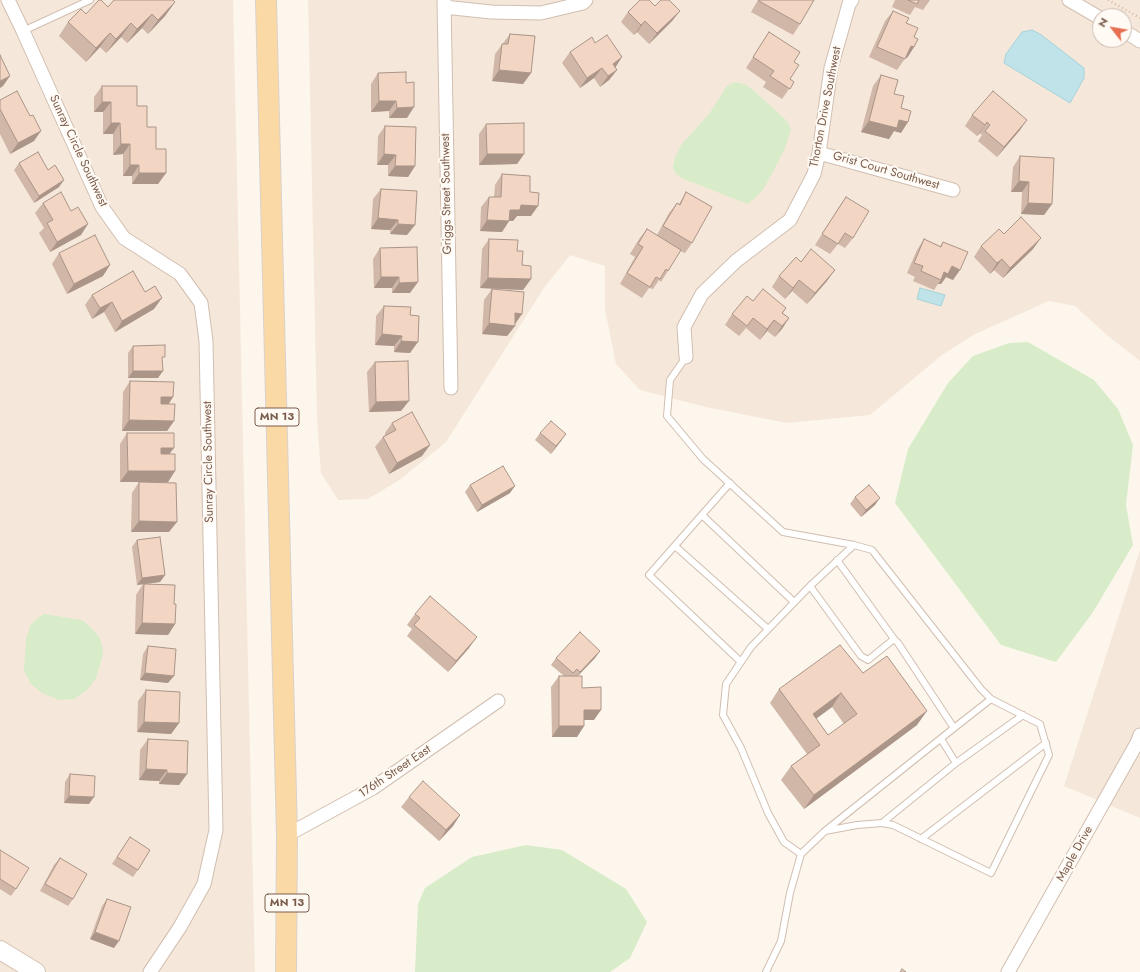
<!DOCTYPE html>
<style>
body{margin:0}
#map{position:relative;width:1140px;height:972px;overflow:hidden;background:#fdf6ec;font-family:Jost,sans-serif}
canvas{display:block}
.north{position:absolute;left:1092px;top:8px;width:40px;height:40px;box-sizing:border-box;background:#fffaf3;border:1px solid #cabbb1;border-radius:50%;rotate:301deg;font-size:11px;font-weight:700;line-height:16px;text-align:center;color:#7a5c4d}
.north::after{content:'';display:block;margin:auto;width:14px;height:18px;background:#e76f51;clip-path:polygon(50% 0,100% 100%,50% 72%,0 100%)}
</style>
<div id="map">
<canvas width="1140" height="972"></canvas>
<div class="north">N</div>
</div>
<script>
const context = document.querySelector('canvas').getContext('2d');
context.lineJoin = 'round';
function paint(path, color) { context.fillStyle = color; context.fill(path, 'evenodd'); }
const shape = rows => new Path2D(rows.map(r => 'M' + r).join(''));
function trace(path, color, width, dash) { context.strokeStyle = color; context.lineWidth = width; context.lineCap = dash ? 'butt' : 'round'; context.setLineDash(dash || []); context.stroke(path); }
function write(font, color, halo, rows, align = 'center') {
  context.font = font + ' Jost,sans-serif'; context.lineWidth = 4; context.setLineDash([]); context.textBaseline = 'middle'; context.strokeStyle = halo; context.fillStyle = color; for (const [text, x, y, turn = 0] of rows) {
    context.save(); context.translate(x, y); context.rotate((+turn || 0) * Math.PI / 180); context.textAlign = isNaN(turn) ? turn : align; if (halo) context.strokeText(text, 0, 0); context.fillText(text, 0, 0); context.restore();
  }
}
paint(shape([
 [0,0,233,0,255,972,0,972],
 [308,0,1140,0,1140,361,1108,336,1075,306,1049,301,975,334,942,355,870,415,787,423,706,407,640,390,616,364,605,309,605,266,570,255,544,288,446,442,401,479,368,499,338,500,321,473,317,418],
 [1100,16,1124,16,1124,40,1100,40],
 [1140,550,1140,818,1064,786]
]), '#f5e8da');
paint(shape([
 [735,82,744,84,752,89,787,121,791,129,785,148,767,183,762,191,748,204,681,178,674,171,673,166,675,157,681,145,709,114,727,86],
 [1028,342,1094,380,1118,409,1133,445,1126,505,1133,545,1093,612,1056,662,1001,645,895,503,908,449,948,383,973,356,1009,343],
 [44,614,81,620,85,622,98,635,102,644,103,654,96,678,87,690,74,699,59,700,42,693,31,684,24,671,26,639,30,626,36,619],
 [526,845,562,850,626,889,647,922,630,958,610,972,415,972,418,904,425,888,472,857]
]), '#d8ecc9');
const water = shape([
 [1032,30,1040,34,1084,68,1084,78,1070,103,1004,63,1006,54,1022,32,1032,30],
 [920,288,945,295,941,306,917,299,920,288]
]);
paint(water, '#bfe3e8');
trace(water, '#a5d3da', 1);
const lane = shape([
 [23,31,90,0],
 [686,357,670,380,667,416,703,459,783,532,854,545,872,550,981,689,991,699,1040,724,1049,755,991,873,893,825,882,823,857,825,825,831],
 [730,483,649,575,741,662],
 [702,515,794,602],
 [675,546,768,629],
 [837,560,894,639],
 [954,728,991,699],
 [956,763,1023,715],
 [882,823,956,763,941,739],
 [921,839,1046,743],
 [801,854,784,842,768,813,741,748,723,715,726,684,751,647,810,586,854,545],
 [766,972,781,941,790,893,801,854,825,831,954,728,898,643,894,639,868,660,861,656,810,586]
]);
const street = shape([
 [8,0,23,31,102,207,124,238,180,274,201,303,206,341,216,830,204,884,180,927,150,972],
 [444,0,451,388],
 [1069,0,1100,18],
 [444,7,491,12,541,13,583,3,586,0],
 [1124,31,1140,41],
 [819,153,953,190],
 [686,357,684,327,702,294,736,261,790,220,814,174,819,153,831,68,849,4,852,0],
 [287,835,373,788,498,701],
 [1008,972,1137,743,1140,735]
]);
const secondary = shape([
 [0,950,36,972]
]);
const primary = shape([
 [266,0,287,835,286,972]
]);
trace(lane, '#d1beb0', 8);
trace(street, '#d1beb0', 15);
trace(secondary, '#d6c0b0', 20);
trace(primary, '#dad1cd', 22);
trace(shape([
 [1108,0,1140,18]
]), '#d9b8a5', 2.5, [1, 3]);
trace(lane, '#fff', 6);
trace(street, '#fff', 13);
trace(secondary, '#fff', 18);
trace(primary, '#fbd9a5', 20);
paint(shape([
 [758,0,814,0,800,24,793,35,751,12],
 [895,0,930,0,923,10,915,7,910,15,892,7],
 [175,2,165,16,148,34,142,28,127,43,121,37,106,53,100,47,86,62,59,36,68,22,86,14,108,7],
 [655,6,680,11,672,21,649,44,637,32,634,35,621,22,628,12],
 [893,11,906,23,914,37,914,47,907,58,906,57,897,70,869,57,885,21],
 [769,32,794,62,790,79,794,82,782,99,763,87,766,82,746,68],
 [510,34,531,73,523,84,492,81,495,54],
 [595,43,617,70,609,80,600,87,594,78,580,88,562,63,570,52],
 [378,73,407,118,389,118,389,111,371,112,371,84],
 [881,75,894,94,901,108,901,133,894,131,889,139,861,132,873,86],
 [102,86,137,106,156,149,166,173,158,184,132,184,132,176,123,176,123,154,113,155,113,134,103,134,103,112,94,112,94,97],
 [0,100,30,116,34,141,10,154,0,134],
 [972,115,1020,130,997,157,978,141,982,135,980,133,977,136,965,126],
 [486,124,524,154,517,164,479,165,479,134],
 [385,126,415,166,408,177,388,176,388,165,377,165,378,136],
 [1020,156,1052,204,1044,215,1021,214,1022,192,1011,192,1013,167],
 [19,163,59,187,34,203,14,170],
 [502,174,530,192,531,216,517,216,513,221,509,221,502,232,480,231,481,207,489,197,494,197,495,185],
 [381,189,407,235,390,234,390,230,371,229,373,199],
 [686,192,692,243,685,253,680,251,668,271,661,282,659,280,653,289,649,288,642,298,620,284,635,257,630,254,639,239,647,229,657,235,669,213,677,203,679,204],
 [846,197,853,238,845,248,838,244,830,254,815,245,839,207],
 [43,203,81,235,50,252,39,233,44,228,35,213],
 [1004,234,1033,249,1003,278,994,270,990,274,974,257,981,246],
 [489,239,517,251,522,265,531,279,523,290,480,288,482,249],
 [924,239,940,246,943,242,953,280,946,277,941,284,938,284,934,290,913,281,915,277,907,273,917,250],
 [380,248,410,293,392,293,392,288,374,288,373,259],
 [59,253,103,276,67,294,52,264],
 [801,262,827,281,807,304,792,291,785,299,772,287,779,276],
 [492,289,515,326,507,336,482,334,484,300],
 [92,295,154,309,115,332,104,312,92,319,85,305],
 [753,301,786,308,783,313,789,318,775,337,767,331,760,340,746,328,739,336,725,325,732,314],
 [384,306,410,315,410,353,394,352,394,346,375,345,376,316],
 [133,346,162,360,158,378,128,378,128,353],
 [375,362,401,411,369,412,367,372],
 [130,381,173,397,168,404,174,421,167,431,122,431,123,392],
 [392,423,422,456,389,474,375,447,383,437,385,435,385,433],
 [127,433,174,448,169,454,175,471,168,482,120,482,120,444],
 [540,433,561,441,551,454,535,440],
 [139,482,169,532,131,532,132,493],
 [470,485,510,493,477,512,465,492],
 [855,497,875,505,861,517,850,504],
 [137,540,165,575,160,582,146,584,174,604,175,624,168,635,135,634,136,595,143,584,137,585,132,547],
 [415,614,469,648,448,672,407,636,412,629,407,625],
 [148,646,168,683,140,680,143,654],
 [600,651,595,658,577,676,582,688,594,720,584,720,584,726,577,737,552,737,551,687,559,676,564,676,551,665,556,658],
 [863,673,917,725,804,809,781,780,791,766,807,754,770,703,779,689],
 [832,707,844,724,828,735,816,719],
 [146,690,179,723,171,734,137,732,138,701],
 [148,739,187,774,179,785,159,784,159,781,139,780,140,750],
 [70,774,89,804,64,803,65,782],
 [409,797,460,815,453,826,439,841,401,807],
 [130,837,138,870,133,877,112,864],
 [0,850,16,889,11,896,0,889],
 [60,858,73,899,68,906,40,891,54,865],
 [107,899,114,948,90,939,102,906]
]), '#d1b7a8');
paint(shape([
 [175,2,165,16,148,34,158,20],
 [680,11,672,21,649,44,657,33],
 [152,14,142,28,127,43,137,29],
 [645,21,637,32,634,35,641,25],
 [131,23,121,37,106,53,116,39],
 [110,33,100,47,86,62,96,48],
 [911,46,914,47,907,58,903,56],
 [622,57,615,68,605,74,613,64],
 [602,68,594,78,580,88,587,78],
 [499,70,531,73,523,84,492,81],
 [617,70,609,80,600,87,608,76],
 [10,76,3,86,0,88,0,81],
 [379,101,396,101,389,111,371,112],
 [102,102,111,102,103,112,94,112],
 [414,107,407,118,389,118,397,108],
 [899,120,908,122,901,133,894,131,889,139,861,132,869,121],
 [1027,120,1020,130,997,157,1004,147],
 [987,122,980,133,977,136,985,125],
 [111,123,120,123,113,134,103,134],
 [41,131,34,141,10,154,18,143],
 [121,144,130,144,123,154,113,155],
 [384,154,396,155,388,165,377,165],
 [487,154,524,154,517,164,479,165],
 [130,165,139,165,132,176,123,176],
 [395,166,415,166,408,177,388,176],
 [139,173,166,173,158,184,132,184],
 [64,180,59,187,34,203,39,196],
 [1019,181,1029,182,1022,192,1011,192],
 [1028,203,1052,204,1044,215,1021,214],
 [521,205,538,206,531,216,517,216,513,221,502,221,510,210],
 [378,218,398,220,390,230,371,229],
 [487,220,509,221,502,232,480,231],
 [88,224,81,235,50,252,57,242],
 [398,224,415,225,407,235,390,234],
 [1041,238,1033,249,1003,278,1010,268],
 [1002,259,994,270,990,274,997,263],
 [110,265,103,276,67,294,74,284],
 [952,266,960,270,953,280,946,277,941,284,938,284,941,280,944,272],
 [835,270,827,281,807,304,815,293],
 [381,277,399,277,392,288,374,288],
 [488,278,531,279,523,290,480,288],
 [799,280,792,291,785,299,793,288],
 [418,282,410,293,392,293,399,283],
 [162,298,154,309,115,332,122,321],
 [112,302,104,312,92,319,100,308],
 [515,313,522,314,515,324],
 [789,318,782,329,775,337,782,326],
 [774,320,767,331,760,340,767,329],
 [489,323,515,326,507,336,482,334],
 [382,334,402,336,394,346,375,345],
 [401,341,418,342,410,353,394,352],
 [133,371,163,371,158,378,128,378],
 [161,397,173,397,166,408,154,407],
 [409,401,401,411,369,412,376,402],
 [129,420,174,421,167,431,122,431],
 [566,434,561,441,551,454,556,446],
 [430,445,422,456,389,474,397,463],
 [161,448,174,448,166,458,154,459],
 [128,471,175,471,168,482,120,482],
 [515,486,510,493,477,512,482,505],
 [880,498,875,505,861,517,866,510],
 [139,521,177,522,169,532,131,532],
 [165,575,160,582,137,585,142,578],
 [142,623,175,624,168,635,135,634],
 [477,637,469,648,448,672,456,661],
 [600,651,595,658,575,679,580,672],
 [145,673,174,676,168,683,140,680],
 [841,693,832,707,806,726,813,714],
 [584,710,601,710,594,720,577,720],
 [927,711,917,725,804,809,814,795],
 [144,722,179,723,171,734,137,732],
 [559,726,584,726,577,737,552,737],
 [146,769,167,770,159,781,139,780],
 [167,773,187,774,179,785,159,784],
 [69,796,94,797,89,804,64,803],
 [460,815,453,826,439,841,446,830],
 [95,932,119,941,114,948,90,939]
]), '#aa9588');
const building = shape([
 [99,0,101,0,108,7,114,0,173,0,175,2,158,20,152,14,137,29,131,23,116,39,110,33,96,48,68,22,81,9,86,14,99,0],
 [640,0,649,0,655,6,661,0,669,0,680,11,657,33,645,21,641,25,628,12,640,0],
 [759,0,814,0,800,24,759,1,759,0],
 [908,0,919,0,917,4,908,0],
 [893,11,909,18,906,23,918,28,914,37,918,39,914,47,911,46,905,59,877,47,893,11],
 [769,32,800,52,794,62,799,65,790,79,794,82,790,89,770,76,774,71,753,57,769,32],
 [510,34,535,36,531,73,499,70,502,44,508,44,510,34],
 [607,35,622,57,613,64,617,70,608,76,602,68,587,78,570,52,592,37,595,43,607,35],
 [0,55,10,76,0,81,0,55],
 [406,72,406,83,414,82,414,107,397,108,396,101,379,101,378,73,406,72],
 [881,75,898,80,894,94,904,96,901,108,911,111,908,122,899,120,897,128,869,121,881,75],
 [102,86,137,86,137,106,147,106,147,127,156,127,156,149,166,149,166,173,139,173,139,165,130,165,130,144,121,144,120,123,111,123,111,102,102,102,102,86],
 [17,91,30,116,33,115,41,131,18,143,0,109,0,100,17,91],
 [993,91,1027,120,1004,147,985,131,990,125,987,122,985,125,972,115,993,91],
 [524,123,524,154,487,154,486,124,524,123],
 [385,126,416,127,415,166,395,166,396,155,384,154,385,126],
 [38,152,48,170,55,165,64,180,39,196,19,163,38,152],
 [1020,156,1054,158,1052,204,1028,203,1029,182,1019,181,1020,156],
 [502,174,530,176,530,192,539,193,538,206,521,205,520,210,510,210,509,221,487,220,489,197,501,197,502,174],
 [381,189,417,191,415,225,398,224,398,220,378,218,381,189],
 [61,192,71,211,78,207,88,224,57,242,47,223,53,220,43,203,61,192],
 [686,192,712,207,692,243,663,226,677,203,680,205,686,192],
 [846,197,869,211,853,238,845,233,838,244,822,234,846,197],
 [1021,217,1041,238,1010,268,1002,259,997,263,981,246,999,229,1004,234,1021,217],
 [647,229,681,250,668,271,666,269,660,279,656,277,650,287,627,273,643,247,638,244,647,229],
 [95,235,110,265,74,284,59,253,95,235],
 [489,239,518,240,517,251,523,251,522,265,531,266,531,279,488,278,489,239],
 [924,239,941,247,943,242,968,252,960,270,952,266,948,274,944,272,941,280,921,271,923,266,914,263,924,239],
 [417,247,418,282,399,283,399,277,381,277,380,248,417,247],
 [811,249,835,270,815,293,799,280,793,288,779,276,796,257,801,262,811,249],
 [133,271,145,292,155,286,162,298,122,321,112,302,100,308,92,295,133,271],
 [492,289,524,292,522,314,515,313,515,326,489,323,492,289],
 [763,289,786,308,782,313,789,318,782,326,774,320,767,329,753,318,747,326,732,314,747,296,753,301,763,289],
 [384,306,411,307,410,315,419,316,418,342,401,341,402,336,382,334,384,306],
 [165,345,165,357,162,357,163,371,133,371,133,346,165,345],
 [408,361,409,401,376,402,375,362,408,361],
 [130,381,174,382,173,397,161,397,161,404,175,404,174,421,129,420,130,381],
 [412,412,430,445,397,463,383,437,396,430,392,423,412,412],
 [551,421,566,434,556,446,540,433,551,421],
 [127,433,174,433,174,448,161,448,161,454,175,454,175,471,128,471,127,433],
 [503,466,515,486,482,505,470,485,503,466],
 [139,482,176,483,177,522,139,521,139,482],
 [869,485,880,498,866,510,855,497,869,485],
 [160,537,165,575,142,578,137,540,160,537],
 [144,584,175,585,174,604,176,604,175,624,142,623,144,584],
 [430,596,477,637,456,661,414,625,420,618,415,614,430,596],
 [580,632,600,651,580,672,577,669,573,673,556,658,580,632],
 [840,645,863,673,887,656,927,711,814,795,791,766,820,745,779,689,840,645],
 [841,693,857,714,828,735,813,714,841,693],
 [148,646,176,649,174,676,145,673,148,646],
 [559,676,582,676,582,688,601,687,601,710,584,710,584,726,559,726,559,676],
 [146,690,180,692,179,723,144,722,146,690],
 [148,739,188,741,187,774,167,773,167,770,146,769,148,739],
 [70,774,95,776,94,797,69,796,70,774],
 [423,781,460,815,446,830,409,797,423,781],
 [130,837,150,850,138,870,117,857,130,837],
 [0,850,29,868,16,889,0,879,0,850],
 [60,858,87,874,73,899,45,884,60,858],
 [107,899,131,907,119,941,95,932,107,899],
 [902,969,906,972,900,972,902,969]
]);
paint(building, '#f3d5c3');
trace(building, '#aa9588', 1);
for (const [x, y, w] of [
 [277,417,44],
 [287,903,44]
]) { const box = new Path2D(); box.roundRect(x - w / 2, y - 9, w, 18, 3); context.fillStyle = '#fffaf3'; context.fill(box); trace(box, '#7a5c4d', 1); }
write('bold 11px', '#7a5c4d', null, [
 ["MN 13",277,417],
 ["MN 13",287,903]
]);
write('12px', '#7a5c4d', '#fffaf3', [
 ["Thorton Drive Southwest",826,107,-79],
 ["Sunray Circle Southwest",78,151,65],
 ["Grist Court Southwest",886,171,16],
 ["Griggs Street Southwest",447,194,-91],
 ["Sunray Circle Southwest",209,462,-91],
 ["176th Street East",395,772,-34],
 ["Maple Drive",1075,854,-61]
]);
</script>
